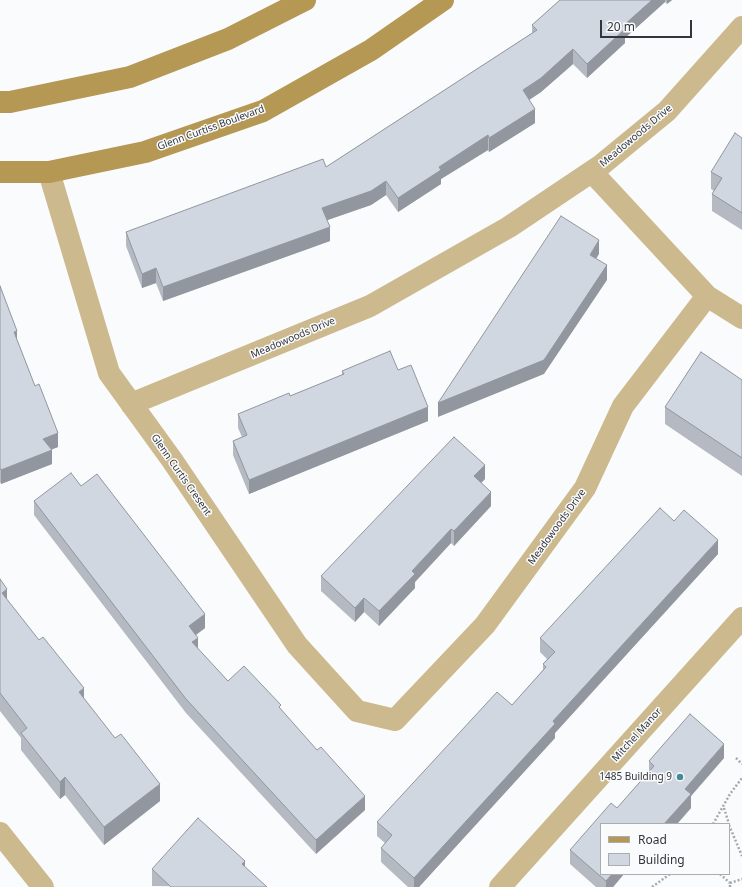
<!DOCTYPE html>
<style>
body{margin:0}
#map{position:relative;width:742px;height:887px;overflow:hidden;background:#fafbfd;font-family:"Noto Sans",sans-serif}
canvas{display:block}
.legend{position:absolute;left:600px;top:823px;width:130px;height:52px;box-sizing:border-box;background:#fafbfd;border:1px solid #aaacaf;margin:0;padding:5px 7px;list-style:none;font-size:12px;color:#323539}
.legend li{display:flex;align-items:center;gap:8px;height:20px}
.legend b{width:20px;border:1px solid #aaacaf}
.scale{position:absolute;left:600px;top:20px;width:92px;height:18px;box-sizing:border-box;border:2px solid #323539;border-top:0;padding-left:5px;font-size:12px;line-height:14px;white-space:nowrap;color:#323539;-webkit-text-stroke:3px #fafbfd;paint-order:stroke}
</style>
<div id="map">
<canvas width="742" height="887"></canvas>
<ul class="legend">
<li><b style="height:5px;background:#b69855"></b>Road</li>
<li><b style="height:11px;background:#d1d7e1"></b>Building</li>
</ul>
<div class="scale">20 m</div>
</div>
<script>
const context = document.querySelector('canvas').getContext('2d');
context.lineJoin = 'round';
const shape = rows => new Path2D(rows.map(r => 'M' + r).join(''));
function trace(path, color, width, dash) { context.strokeStyle = color; context.lineWidth = width; context.lineCap = dash ? 'butt' : 'round'; context.setLineDash(dash || []); context.stroke(path); }
function paint(path, color) { context.fillStyle = color; context.fill(path, 'evenodd'); }
function write(font, color, halo, rows, align = 'center') {
  context.font = font + ' "Noto Sans",sans-serif'; context.lineWidth = 3; context.setLineDash([]); context.textBaseline = 'middle'; context.strokeStyle = halo; context.fillStyle = color; for (const [text, x, y, turn = 0] of rows) {
    context.save(); context.translate(x, y); context.rotate((+turn || 0) * Math.PI / 180); context.textAlign = isNaN(turn) ? turn : align; if (halo) context.strokeText(text, 0, 0); context.fillText(text, 0, 0); context.restore();
  }
}
trace(shape([
 [736,758,742,764],
 [724,808,729,824],
 [713,824,730,794,742,778],
 [729,825,742,856],
 [720,874,730,883],
 [652,887,670,874],
 [730,887,730,883,742,879]
]), '#a8a9ac', 2.5, [2, 2]);
trace(shape([
 [49,172,109,373,172,460,297,645,357,711,395,720,485,625,585,488,623,406,707,296,742,318],
 [592,172,707,296],
 [131,404,370,306,509,227,600,166,667,111,742,27],
 [0,833,43,887],
 [500,887,742,618]
]), '#cdb98e', 22);
trace(shape([
 [0,102,10,102,130,77,228,39,305,0],
 [0,172,49,172,145,152,263,111,371,50,443,0]
]), '#b69855', 22);
paint(shape([
 [560,0,672,0,667,4,665,2,625,38,625,43,587,78,573,64,541,92,529,100,535,123,489,152,488,150,441,179,441,184,398,212,386,195,371,205,327,220,330,241,163,301,156,283,142,288,126,246,126,232,326,167,532,33,532,25],
 [742,138,742,230,712,211,712,194,714,191,711,189,711,172],
 [0,286,17,340,58,447,52,449,52,464,1,484,0,482],
 [398,370,428,421,249,494,233,455,233,441,242,437,238,428,238,414,290,396,342,375,342,371],
 [742,380,742,476,665,424,665,407],
 [485,479,481,483,491,506,454,546,451,543,415,582,415,588,379,626,364,612,355,622,321,591,321,576],
 [81,486,205,628,196,635,198,649,228,681,281,710,365,810,316,854,186,713,34,515,34,501],
 [674,521,718,554,555,733,555,738,419,887,408,887,381,862,381,848,385,843,377,836,377,822,512,705,543,670,543,664,547,659,540,652,540,638],
 [0,579,7,600,84,698,160,801,104,845,65,795,60,799,21,750,21,738,0,711],
 [724,758,691,796,691,808,677,824,601,824,624,874,613,887,596,887,570,864,570,850,617,808,649,772,649,761],
 [245,867,267,887,152,886,152,869]
]), '#b4b9c2');
paint(shape([
 [652,0,665,0,665,2,625,38,625,43,587,78,587,64,623,26],
 [667,0,672,0,667,4],
 [573,49,573,64,541,92,523,104,523,90],
 [535,109,535,123,489,152,489,138],
 [488,135,488,150,441,179,441,184,398,212,398,198,439,167],
 [386,181,386,195,371,205,322,222,322,208],
 [330,227,330,241,163,301,163,287],
 [599,240,599,254,590,269,590,255],
 [607,265,607,280,544,374,438,417,438,403],
 [156,268,156,283,142,288,142,274],
 [17,331,17,345,14,332],
 [428,407,428,421,249,494,249,480],
 [58,433,58,447,43,453,43,439],
 [52,450,52,464,1,484,1,470],
 [485,465,485,479,474,490,474,476],
 [491,492,491,506,454,546,454,531],
 [451,529,451,543,415,582,415,588,379,626,379,611,412,571],
 [718,540,718,554,555,733,555,738,419,887,414,887,414,878,553,721],
 [7,589,7,606,2,593],
 [364,598,364,612,355,622,355,608],
 [205,614,205,628,189,640,189,626],
 [198,638,198,652,192,642],
 [84,688,84,705,79,692],
 [724,744,724,758,691,796,691,808,677,824,664,824,685,789],
 [65,777,65,795,60,799,60,782],
 [160,784,160,801,104,845,104,827],
 [365,796,365,810,316,854,316,840],
 [245,861,245,878,242,864],
 [612,874,624,874,613,887,606,887,606,881]
]), '#92969e');
const building = shape([
 [560,0,652,0,623,26,625,29,587,64,573,49,541,78,523,90,535,109,489,138,488,135,439,167,441,170,398,198,386,181,371,191,322,208,330,227,163,287,156,268,142,274,126,232,323,159,326,167,537,30,532,25,560,0],
 [735,133,742,138,742,213,712,194,722,178,711,172,735,133],
 [561,216,599,240,590,255,607,265,544,360,438,403,561,216],
 [0,286,17,331,14,332,35,386,39,384,58,433,43,439,52,450,1,470,0,468,0,286],
 [390,351,398,370,411,365,428,407,249,480,233,441,247,435,238,414,289,393,290,396,344,374,342,371,390,351],
 [701,352,742,380,742,458,665,407,701,352],
 [454,437,485,465,474,476,491,492,454,531,451,529,412,571,415,574,379,611,364,598,355,608,321,576,454,437],
 [71,473,81,486,97,474,205,614,189,626,198,638,192,642,228,681,244,666,281,705,279,707,317,750,321,747,365,796,316,840,186,699,34,501,71,473],
 [660,508,674,521,684,510,718,540,553,721,555,724,414,878,381,848,392,835,377,822,497,692,512,705,546,667,543,664,555,652,540,638,660,508],
 [0,579,7,589,2,593,39,640,43,637,84,688,79,692,115,738,121,734,160,784,104,827,65,777,60,782,21,733,27,728,0,693,0,579],
 [690,714,724,744,685,789,691,794,664,824,601,824,601,874,612,874,606,881,570,850,611,803,617,808,654,766,649,761,690,714],
 [198,818,245,861,242,864,267,887,171,887,152,869,198,818]
]);
paint(building, '#d1d7e1');
trace(building, '#92969e', 1);
for (const [x, y, r, color] of [
 [680,777,4,"#448b94"]
]) { const dot = new Path2D(); dot.arc(x, y, r, 0, 2 * Math.PI); context.fillStyle = color; context.fill(dot); trace(dot, '#fafbfd', 1.5); }
write('10px', '#323539', '#fafbfd', [
 ["Glenn Curtiss Boulevard",211,128,-20],
 ["Meadowoods Drive",636,136,-40],
 ["Meadowoods Drive",293,338,-23],
 ["Glenn Curtis Cresent",181,475,55],
 ["Meadowoods Drive",557,527,-54],
 ["Mitchel Manor",637,735,-48]
]);
write('10px', '#323539', '#fafbfd', [
 ["1485 Building 9",672,777]
], 'right');
</script>
